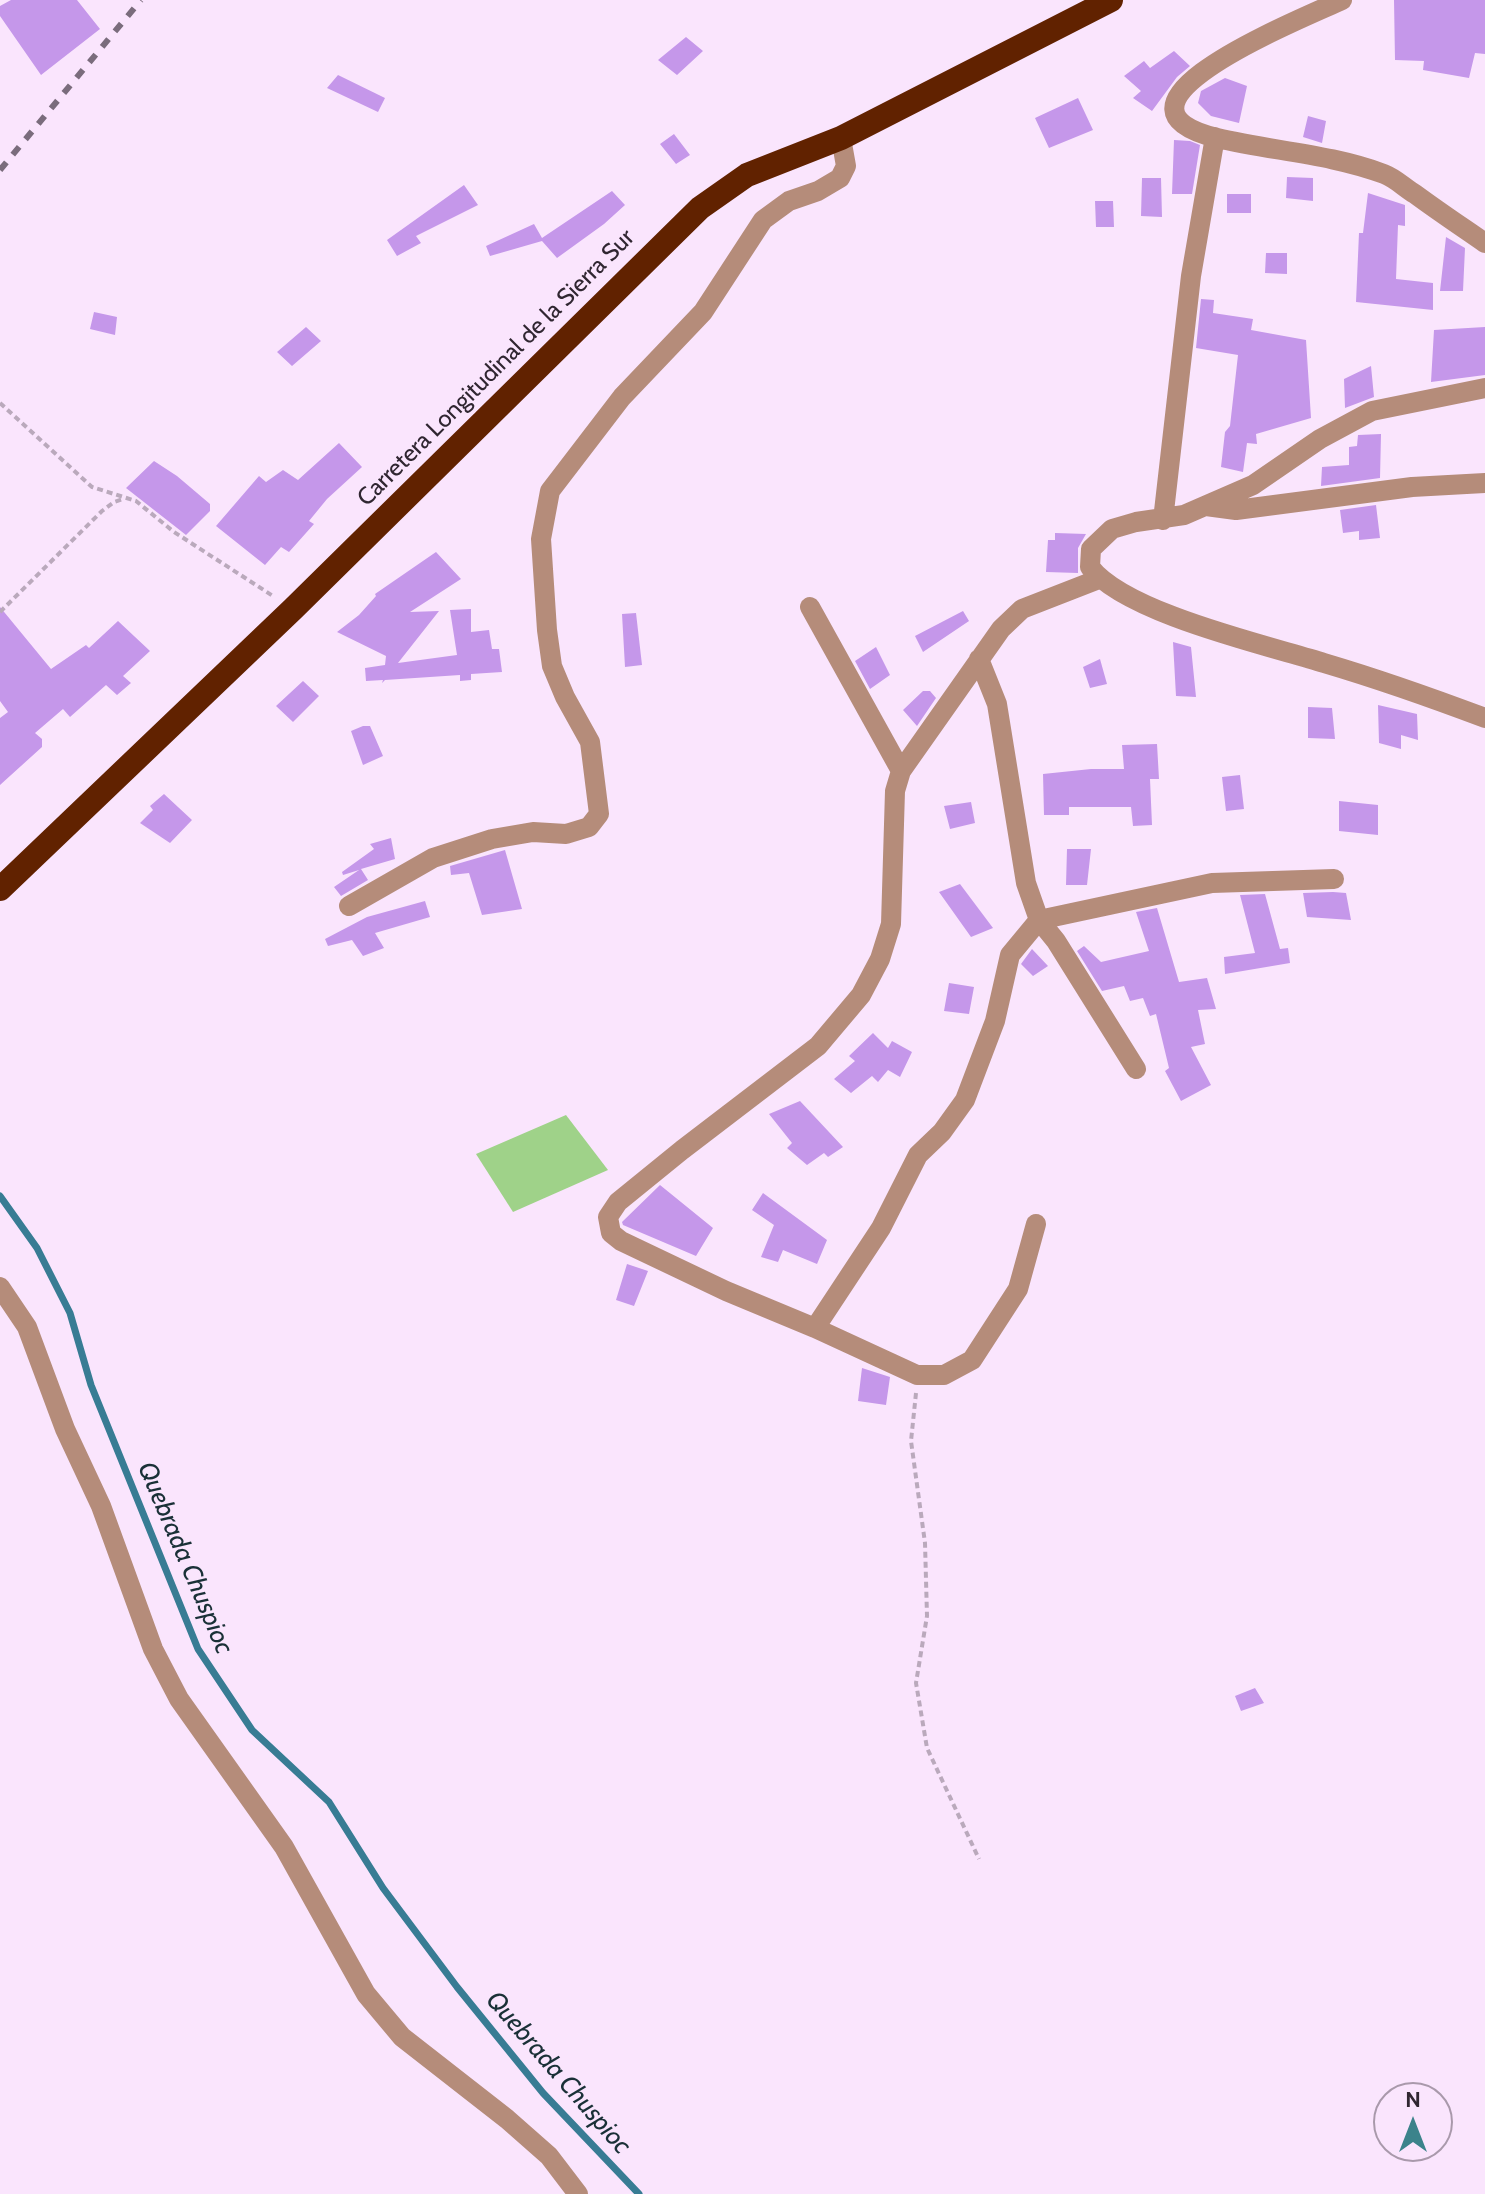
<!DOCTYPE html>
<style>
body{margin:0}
#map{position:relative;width:1485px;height:2194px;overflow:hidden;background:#fae5fd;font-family:Cabin,sans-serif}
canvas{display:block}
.north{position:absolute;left:1373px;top:2082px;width:80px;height:80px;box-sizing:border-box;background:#fae5fd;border:2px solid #a999ab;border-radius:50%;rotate:0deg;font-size:22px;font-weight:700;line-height:32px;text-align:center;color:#302631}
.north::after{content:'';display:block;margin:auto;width:28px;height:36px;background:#3c838b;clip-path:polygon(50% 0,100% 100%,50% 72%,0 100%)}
</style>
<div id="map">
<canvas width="1485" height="2194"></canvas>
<div class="north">N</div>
</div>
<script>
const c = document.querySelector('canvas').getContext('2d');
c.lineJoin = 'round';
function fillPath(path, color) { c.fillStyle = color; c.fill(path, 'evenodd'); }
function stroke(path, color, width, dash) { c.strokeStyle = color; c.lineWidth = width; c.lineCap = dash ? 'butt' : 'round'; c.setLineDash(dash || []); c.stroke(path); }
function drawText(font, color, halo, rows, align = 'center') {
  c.font = font + ' Cabin,sans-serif'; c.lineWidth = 7; c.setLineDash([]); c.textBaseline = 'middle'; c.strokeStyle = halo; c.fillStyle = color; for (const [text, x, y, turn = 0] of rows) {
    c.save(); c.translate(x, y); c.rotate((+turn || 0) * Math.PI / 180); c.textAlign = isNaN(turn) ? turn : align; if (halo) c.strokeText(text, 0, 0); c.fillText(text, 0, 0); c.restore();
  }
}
const green = new Path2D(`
 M566,1115L608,1170L513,1212L476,1154Z`);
const stream = new Path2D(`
 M0,1196L37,1248L70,1313L91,1385L198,1649L252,1730L329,1802L383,1888L457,1987L543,2093L639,2194`);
const building = new Path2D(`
 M11,0H77L100,29L41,75L0,16V6Z
 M1394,0H1485V54L1475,53L1469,78L1423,70L1424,61L1395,60Z
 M686,37L703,51L677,75L658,60Z
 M1174,51L1190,66L1177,77L1152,111L1133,98L1141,91L1124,76L1144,61L1150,68Z
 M338,75L385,98L378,112L327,88Z
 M1225,78L1247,86L1239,123L1211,116L1198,103L1201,91Z
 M1078,98L1093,130L1049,148L1035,118Z
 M1308,116L1326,121L1322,143L1303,137Z
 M674,134L690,155L676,164L660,144Z
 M1174,140L1190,141L1200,145L1192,194H1172Z
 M1287,177L1313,178V201L1286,198Z
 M1142,178H1161L1162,217L1141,216Z
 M464,185L478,205L416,236L421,243L397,256L387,240Z
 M612,191L625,205L604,224L557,258L542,241L490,256L486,246L534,224L542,238Z
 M1368,193L1405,205V226L1398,225L1396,279L1433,283V310L1356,302L1359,233H1363Z
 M1227,194H1251V213H1227Z
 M1095,201H1113L1114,227H1096Z
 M1446,237L1465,248L1463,291H1440Z
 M1266,253H1287V274L1265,273Z
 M1201,299L1214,300L1213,313L1253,319L1251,330L1306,340L1311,418L1256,434L1257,444L1247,443L1243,472L1221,467L1225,432L1230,426L1238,355L1196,348Z
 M94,312L117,317L115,335L90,329Z
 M306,327L321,341L292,366L277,352Z
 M1485,327V375L1431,382L1434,330Z
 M1371,366L1374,397L1345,408L1344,379Z
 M1381,434L1380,478L1321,486L1322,467L1349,465V447L1357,446L1358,435Z
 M339,443L362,467L327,499L309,521L314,524L289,552L281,547L265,565L216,526L259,476L266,482L283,470L298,480Z
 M154,461L177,476L210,504V511L186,535L126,488Z
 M1376,505L1380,538L1359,540V531L1343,533L1340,510Z
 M1055,533L1086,534L1078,548V573L1046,572L1048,540H1055Z
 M436,552L461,579L410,612L439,611L398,663L457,655L450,610L471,609V632L489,630L492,649H499L502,672L471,674V680L460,681V675L385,680L382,683L383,680L366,681L365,668L385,665L386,656L337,632L359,615L376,596L375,594Z
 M0,607L51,669L86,645L89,648L118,621L150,651L123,676L131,683L117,695L106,685L70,717L63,709L35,733L42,739V747L0,785V718L8,712L0,701Z
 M963,611L969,621L923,652L915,636Z
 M636,613L642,665L625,667L622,614Z
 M1173,642L1191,647L1196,697L1176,696Z
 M876,647L890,675L870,689L855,661Z
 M1100,659L1107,684L1090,688L1083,667Z
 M303,681L319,696L293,722L276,706Z
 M923,691H930L936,698L917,726L903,710Z
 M1378,705L1417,714L1418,740L1401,735V749L1379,743Z
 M1308,707L1332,708L1335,739L1308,738Z
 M363,726H370L383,756L363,765L351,731Z
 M1157,744L1159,779H1150L1152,825L1133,826L1131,807H1069V815H1044L1043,774L1091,769H1124L1122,745Z
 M1240,775L1244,809L1226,811L1222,777Z
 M164,794L192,820L170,843L140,823L153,810L150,806Z
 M1339,801L1378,805V835L1339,831Z
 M971,802L975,823L950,829L944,806Z
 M391,838L395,859L361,869L368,880L341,896L334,887L359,870L343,875L342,872L374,849L370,844Z
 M1067,849H1091L1087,885H1066Z
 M505,850L522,909L482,915L469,873L451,875L450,866Z
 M960,884L993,928L971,937L939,892Z
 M1333,892L1346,893L1351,920L1307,917L1303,893Z
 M1265,894L1280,949L1288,948L1290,963L1225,974L1224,957L1255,953L1240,895Z
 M425,901L430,917L375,933L384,948L363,956L352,940L328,946L325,939L367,917Z
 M1157,908L1179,982L1207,978L1216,1009L1198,1010L1205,1044L1191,1047L1211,1085L1181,1101L1165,1071L1169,1068L1156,1014L1150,1016L1143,998L1130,1001L1124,986L1102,991L1077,951L1084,946L1101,962L1149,951L1136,912Z
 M1032,949L1048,966L1033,976L1021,964Z
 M949,983L974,987L969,1014L944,1011Z
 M873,1033L888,1048L892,1041L912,1052L900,1077L888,1070L878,1082L872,1076L851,1093L834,1079L855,1061L849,1056Z
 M800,1101L843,1147L828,1157L824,1153L807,1165L787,1148L792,1143L769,1114Z
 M660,1185L713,1228L696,1256L623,1225L622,1222Z
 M763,1193L827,1240L817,1264L783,1250L778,1262L761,1257L774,1225L752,1210Z
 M627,1264L648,1271L634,1306L616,1300Z
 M862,1368L890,1377L886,1405L858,1401Z
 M1255,1688L1264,1703L1241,1711L1235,1696Z`);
const path = new Path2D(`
 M0,403L92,487L136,501L174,532L273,596
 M0,612L102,511L114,502L123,499
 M916,1393L911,1441L925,1543L927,1616L916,1683L927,1748L979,1859`);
const minor = new Path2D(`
 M1342,0C1307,17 1082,105 1217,138C1272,151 1331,154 1384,174C1395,178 1405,188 1415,194C1438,211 1462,227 1485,243
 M1485,388L1372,411L1320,439L1253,485L1184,515L1136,522L1112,529L1091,549L1090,567C1125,613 1266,645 1324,663C1378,679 1432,698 1485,718
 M1206,506L1236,510L1412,487L1485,483
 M1163,520L1191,276L1215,137
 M810,607L901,771
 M979,659L997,704L1026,883L1039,920L1056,941L1136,1069
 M349,906L433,858L492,839L533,832L566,834L589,827L599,814L590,742L565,697L552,666L547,630L541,539L550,491L622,397L703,312L763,220L789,201L818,191L840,178L846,166L841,138
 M1036,1224L1018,1289L972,1360L944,1375H917L815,1328L881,1228L918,1155L942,1132L965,1100L995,1021L1010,955L1039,920L1212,883L1334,879
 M0,1287L27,1327L65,1429L101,1506L153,1649L179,1699L284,1847L366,1994L402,2037L507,2119L549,2156L578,2194
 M815,1328L726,1291L621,1241L611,1233L608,1217L618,1202L682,1150L818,1046L861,995L880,959L891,924L895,791L901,771L1001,629L1022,609L1099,579`);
const highway = new Path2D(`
 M0,889L293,609L700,208L747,175L841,138L1111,0`);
const rail = new Path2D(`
 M0,170L141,0`);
const streetNames = [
 ["Carretera Longitudinal de la Sierra Sur",496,368,-45]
];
const waterNames = [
 ["Quebrada Chuspioc",185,1558,67],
 ["Quebrada Chuspioc",558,2073,49]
];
fillPath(green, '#9fd289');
stroke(stream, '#387c94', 7);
fillPath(building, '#c597ea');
stroke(path, '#baa9bc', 4, [6, 4]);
stroke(minor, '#b58c7a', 20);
stroke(highway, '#612200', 24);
stroke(rail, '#7a6c7c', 6, [10, 10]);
drawText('24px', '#302631', '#fae5fd', streetNames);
drawText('italic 26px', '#1a3037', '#fae5fd', waterNames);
</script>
